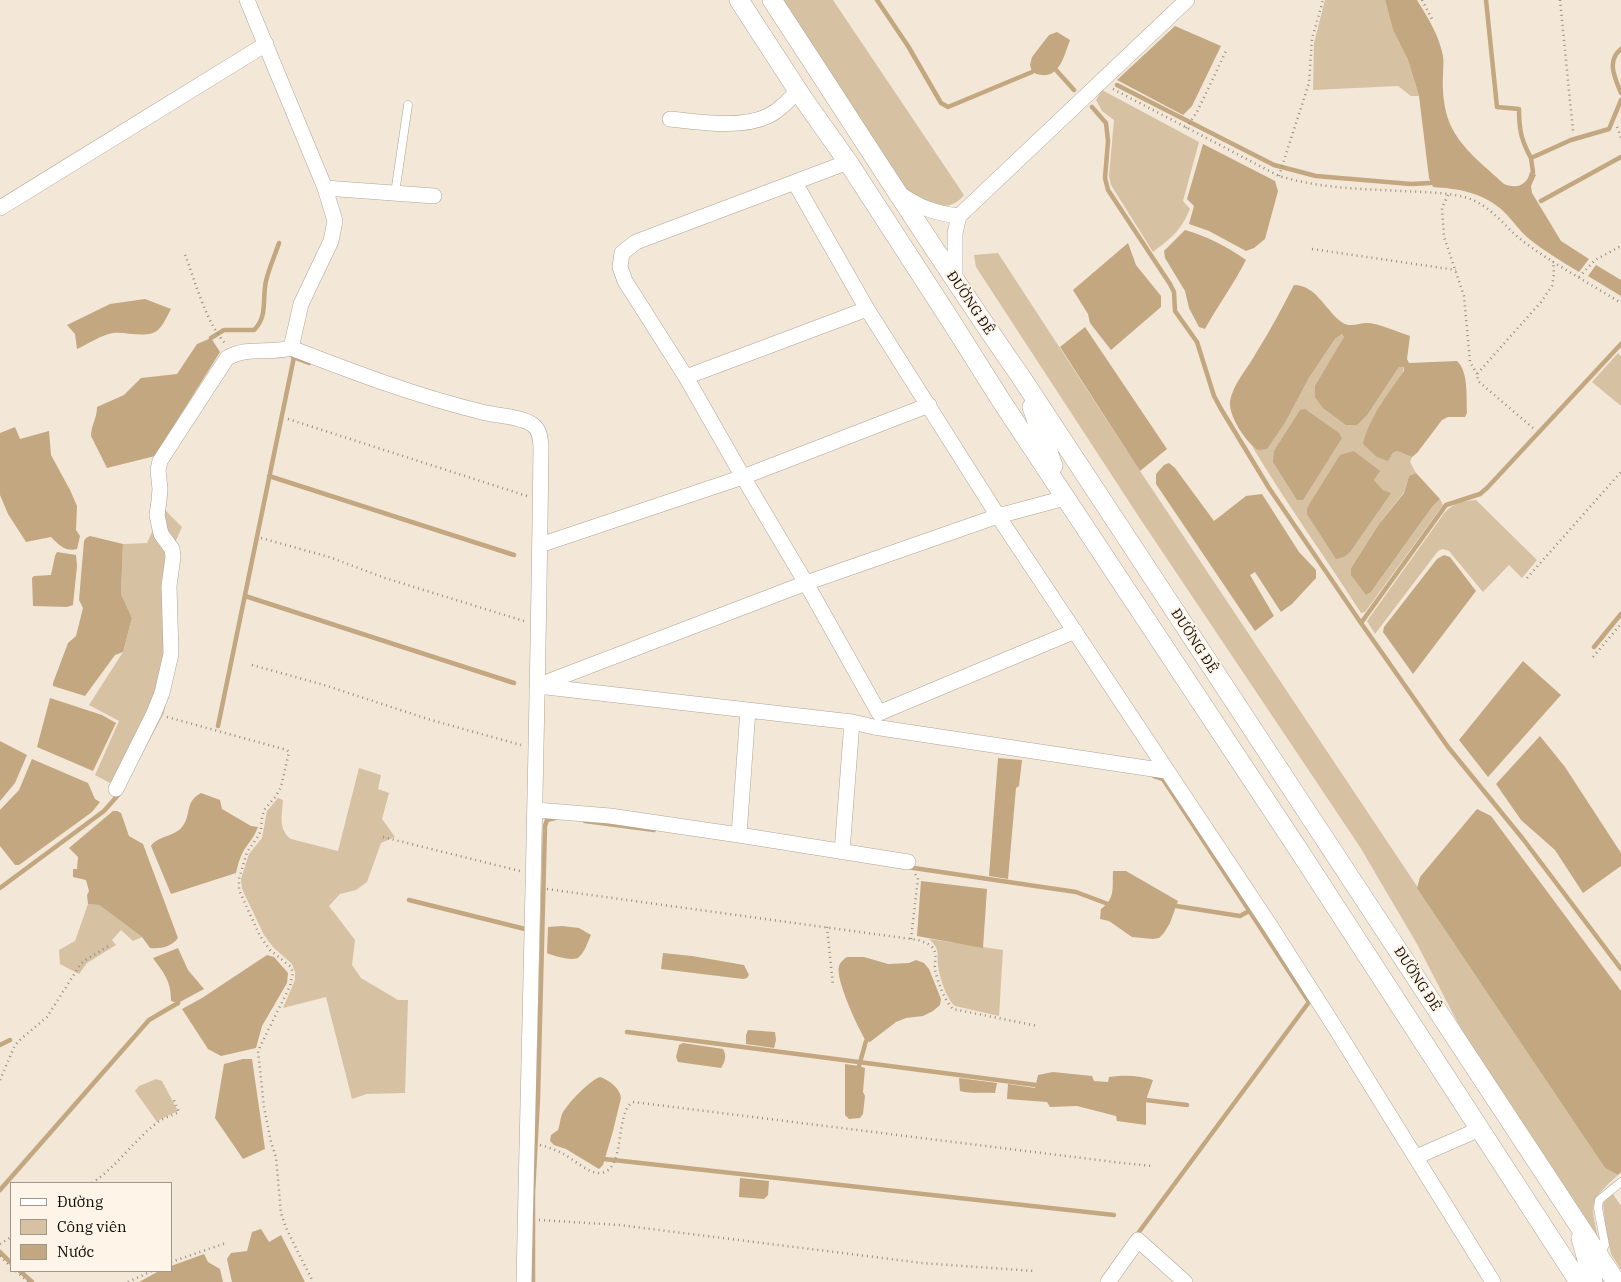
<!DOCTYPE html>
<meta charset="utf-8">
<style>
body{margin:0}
#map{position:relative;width:1621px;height:1282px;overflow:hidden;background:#f3e7d7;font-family:"IBM Plex Serif",serif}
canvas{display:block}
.legend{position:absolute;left:10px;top:1182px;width:162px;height:90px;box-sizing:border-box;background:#fef5e8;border:1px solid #9e978e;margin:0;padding:6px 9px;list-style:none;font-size:15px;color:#0e0b06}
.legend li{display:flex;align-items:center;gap:10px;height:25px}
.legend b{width:25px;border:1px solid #9e978e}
</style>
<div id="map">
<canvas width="1621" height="1282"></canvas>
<ul class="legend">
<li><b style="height:6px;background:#fff"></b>Đường</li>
<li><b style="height:14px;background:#d6c1a3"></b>Công viên</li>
<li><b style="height:14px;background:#c2a780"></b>Nước</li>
</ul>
</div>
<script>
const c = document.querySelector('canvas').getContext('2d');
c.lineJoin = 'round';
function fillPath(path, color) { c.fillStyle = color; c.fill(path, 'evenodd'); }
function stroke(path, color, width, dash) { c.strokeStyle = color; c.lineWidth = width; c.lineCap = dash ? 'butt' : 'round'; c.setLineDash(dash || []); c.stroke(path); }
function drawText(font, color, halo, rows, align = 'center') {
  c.font = font + ' "IBM Plex Serif",serif'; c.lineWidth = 4; c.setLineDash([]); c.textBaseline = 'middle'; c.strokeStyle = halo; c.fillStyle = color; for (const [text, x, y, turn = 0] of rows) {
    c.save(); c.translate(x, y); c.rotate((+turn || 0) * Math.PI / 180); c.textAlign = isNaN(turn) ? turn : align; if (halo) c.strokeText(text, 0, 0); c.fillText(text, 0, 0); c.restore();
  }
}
const green = new Path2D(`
 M779,0H833L964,195C951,212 929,207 914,196C908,191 902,184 897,179Z
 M1325,0H1385L1393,30L1408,60L1419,96H1411L1398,86L1313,90L1314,43Z
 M1102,90L1199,142L1183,201L1190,209C1180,232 1172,237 1153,252L1111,185L1109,176L1114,120L1102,111L1096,100Z
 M998,253L1140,471L1605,1168L1618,1175C1587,1203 1591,1203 1599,1242L1462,1031L1417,944L1360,847L1139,517L976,267L974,255Z
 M1342,334L1344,337L1339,346L1367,414L1399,367L1404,366L1388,461L1393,453L1397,451L1412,457L1410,462L1416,473L1409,476L1404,492L1379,524L1351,568L1366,595L1371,592L1432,507L1440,499L1443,505L1365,612L1361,613C1325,557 1286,503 1252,446L1258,450L1286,421L1309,378L1335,339ZM1354,451L1379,471L1374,480L1383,490L1390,494L1307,508Z
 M1618,353L1621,356V406L1592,382Z
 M1476,500L1537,560L1522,578L1509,565L1483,592L1449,551L1443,549L1438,551L1375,634L1367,621L1445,512C1454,503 1464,501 1476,500Z
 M163,508L182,527L174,545L170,684L164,713L123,790L95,775L119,721L89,705L123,652L132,618L121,594L123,544L147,543Z
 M359,768L381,775L378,789L389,793L382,819L395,837L381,843L367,882L356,890L340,894L329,906L355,940L352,965L361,978L398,1000H408L405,1093L367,1094L352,1099L326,997L283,1008L295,980V972L292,964L273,947L264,935L242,889L241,879L249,854L262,838L267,811L278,798L283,800C282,814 278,830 291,839L338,851Z
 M88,904L99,905L142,937L133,941L121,930L112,940L116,945L87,963L79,974L60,964L59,950L75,941Z
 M929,939L1003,950L999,1016L955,1006C947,1000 939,976 938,965C937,952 940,949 929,939Z
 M156,1079L162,1081L178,1111L161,1119L157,1122L135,1091L139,1086Z
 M1613,1194L1621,1206V1270L1611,1254L1605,1224L1603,1203Z`);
const water = new Path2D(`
 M1385,0H1417C1428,18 1439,35 1443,56C1444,62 1443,69 1443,75C1442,91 1444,110 1450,124C1461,149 1485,166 1504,184C1516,189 1527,186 1530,172H1533L1536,175L1531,186L1532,193L1561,241L1589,259L1579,272C1561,261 1544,251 1528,238C1518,229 1511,218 1501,209C1480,192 1460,189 1433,187L1429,178L1419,96L1408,60L1393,30Z
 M1175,26L1221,46L1192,106L1183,115L1117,80Z
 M1057,32L1070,40C1063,59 1058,84 1032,72L1030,65L1032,57L1049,35Z
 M1203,144L1275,181L1278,191L1265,239L1254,248L1246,251L1209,231L1189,224L1194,206L1187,199Z
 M1185,230C1207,236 1228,247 1246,260C1234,284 1218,305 1205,329L1199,327L1189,308L1185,291L1165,258L1164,251Z
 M1128,243L1136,265L1161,296V307L1111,350L1090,323L1088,314L1073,290Z
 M1596,265L1621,280V296L1588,276Z
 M1294,285C1317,285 1326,312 1343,323C1351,328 1361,322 1369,323C1380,324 1400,333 1410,336L1407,359L1409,363L1457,361C1469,372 1466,398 1467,413L1465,417H1448L1442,420L1417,453L1412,457L1397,451L1393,453L1388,461L1377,457L1363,444C1370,416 1388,394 1404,371V367H1399L1367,415L1357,425H1346L1323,408L1315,397V386L1344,337L1342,334L1335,339L1309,378L1286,421L1267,449L1258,450C1246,443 1228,415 1230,401C1233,384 1248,368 1256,353C1270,331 1282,308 1294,285Z
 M145,299L171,309C167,316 164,324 159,329C148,340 126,331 113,333C101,335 88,344 77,349L75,334L67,325L110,304Z
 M1085,327L1167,449L1140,471L1060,347Z
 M211,338L220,352L155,456L107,468L91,436C91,426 97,418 97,407L124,395L141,378L177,374L197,344Z
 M1305,409L1339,433L1342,438L1303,500H1297L1273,462L1274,451L1300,410Z
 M15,427L20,439L49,431L51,455L70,490L77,506L76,530L80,536L77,549C65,552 59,545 51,537L26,542L8,514L0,495V433Z
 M1354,451L1380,471L1374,480L1383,490L1391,493L1350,552L1344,557L1336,559L1307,514V508L1340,455Z
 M1169,463L1175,468L1214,521L1246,496L1262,494L1299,552L1316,570V578L1292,604L1281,612L1255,572L1250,575L1274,616L1255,631L1156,484V474L1164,465Z
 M1416,473L1440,499L1432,507L1371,592L1366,595L1351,575V568L1379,524L1404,493L1409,476Z
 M90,536L123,544L121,594L132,618L123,652L115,655L85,696L53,686V683L68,643L76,636L83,608L79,600L84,541L86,538Z
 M57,552L76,555L77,566L73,605L67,607L33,606L32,578L34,576L51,575L55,556Z
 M1444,555L1450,557L1476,591L1413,674L1383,632L1384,627L1437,559Z
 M1523,661L1561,695L1488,777L1459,740Z
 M50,698L102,715L116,723L93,771L37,747Z
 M1540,736L1565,767L1621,853V866L1583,893L1555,850L1521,820L1496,784Z
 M0,741L27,755L15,783L0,801Z
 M998,758L1022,760L1019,786L1016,788L1008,879L989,876Z
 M32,759L88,783L95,799L100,802L92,812L19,865H15L0,846V810L19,790Z
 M201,793L220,800L222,809L251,826L258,827C255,835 251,840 246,847C240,856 238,864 236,873L171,894L151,846C157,836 174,837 182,827C192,815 184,802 201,793Z
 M1477,809L1491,816L1621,991V1172L1618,1175L1605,1168L1417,888L1420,877Z
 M113,811H117L121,813L129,836L143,844L178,938C171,947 161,949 150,948L142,937L99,905L88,904L87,895L89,891L86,880L73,877V869H77L78,857L69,848Z
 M1113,871H1126L1178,901L1170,923L1164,933L1159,938L1153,939L1132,937L1109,921L1100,919L1101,909C1116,898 1112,887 1113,871Z
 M921,881L987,889L983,948L917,936Z
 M562,926L579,928L591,935C588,941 585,952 579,957C574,962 553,956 547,953L548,927Z
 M178,948L188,970L204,989L178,1003L171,1001C171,980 164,974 153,958Z
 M663,953L692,956L744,965L749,975L747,978L743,979L661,969Z
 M267,955L274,957L288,973L287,983L262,1026L256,1048L221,1056L208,1049L182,1009L202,998Z
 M847,957H864L888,964L909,963L916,960L924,963L929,969L941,999L940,1005L933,1011L923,1016L906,1018L896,1022L870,1042L866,1041C858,1028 835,979 839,966C841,961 844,959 847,957Z
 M748,1030L775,1032L776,1040L774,1048L746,1044V1035Z
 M683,1043L723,1049C727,1056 725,1062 721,1068L678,1062L676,1057L679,1045Z
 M243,1059H252L265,1149L243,1159L215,1118L224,1064Z
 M845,1064L859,1066L865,1068L863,1092L865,1096L863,1114L860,1118L849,1119L845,1115Z
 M1053,1072L1092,1076L1094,1081L1108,1082L1109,1077C1125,1075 1137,1075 1153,1080L1146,1100V1125L1117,1121L1116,1116L1077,1106L1050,1107L1047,1102L1007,1099L1008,1084L1035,1088L1038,1075Z
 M600,1077C609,1080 620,1088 621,1098L613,1131L603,1165L599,1169L566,1149L554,1145L550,1141L551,1135L558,1130C560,1125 560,1119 562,1114C567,1104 590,1080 600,1077Z
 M959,1078L997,1083L995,1093C982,1092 972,1094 960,1091Z
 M740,1178L769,1181L768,1195L764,1199L739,1197Z
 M261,1229L269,1242L281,1235L305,1282H232L227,1259L231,1253L247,1251L252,1232Z
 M204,1254L208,1262L220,1269L223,1282H139L159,1271H171V1266Z`);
const stream = new Path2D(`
 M877,0L908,46L941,103L948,107L1032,72
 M1486,0L1497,107L1519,109C1519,129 1521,140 1531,158L1571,140L1609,129L1621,100
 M1621,49C1606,61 1615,78 1621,93
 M1056,70L1074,90
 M1117,85L1274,165L1316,176L1411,184L1431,183
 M1092,107L1106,123L1108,141L1105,178L1108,190L1170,284L1174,292L1175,311L1197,342L1214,396L1221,409L1269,488L1361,623L1448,747L1523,839L1621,969
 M1531,158L1533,172
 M1541,201L1621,157
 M211,338L224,330H254C268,317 262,298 266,281C269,268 275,255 279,243
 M293,357L309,363
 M269,476L514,555
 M245,596L514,683
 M1361,623L1446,505L1480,494L1487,488L1621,344
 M1594,647L1621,614
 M218,726L294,357
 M585,821L654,830
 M907,867L1076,892L1108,904
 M0,888L104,811L119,794
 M409,900L529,930
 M1176,906L1240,916L1249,911
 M627,1032L1036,1085
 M0,1045L10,1040
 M859,1066L866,1041
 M1146,1100L1187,1105
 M604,1159L1114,1215
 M0,1190L149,1020L178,1003
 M1136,1236L1309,1002L1163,779L1154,776
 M0,1252L11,1263
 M20,1271L32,1282
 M533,1282V1193L538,1098L545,826L547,820L555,818`);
const path = new Path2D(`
 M1422,0L1432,19
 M1560,0L1573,131
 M1113,89L1279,176C1319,188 1359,189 1400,191C1421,192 1444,192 1464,197C1491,204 1504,227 1524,242C1555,265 1589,283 1621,303
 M1617,127L1621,138
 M1186,128L1197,112L1227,49
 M1279,176L1309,83L1312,39L1323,0
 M1448,195L1442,208L1444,237L1464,296L1470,362L1477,374
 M1312,249L1456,270
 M185,255C195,280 207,326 226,344
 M1579,277L1595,260L1621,246
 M288,419L527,496
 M1533,428L1478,381L1477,374L1541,302L1552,286L1554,274L1553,261
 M261,538L329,557L385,578L524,621
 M1527,578L1621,472
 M1593,657L1621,624
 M252,665L321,684L431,720L521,745
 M167,717L287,750L289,752L281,787L276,796L264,810L262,818L261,829L259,835L247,852L239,879V890L260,936L270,950L291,967L293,973L290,986L258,1051L264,1107L271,1142L276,1157L281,1213L286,1228L313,1282
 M383,837L520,871
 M547,889L918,940C923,942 928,943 932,947C938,953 934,962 935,970C938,982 944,1000 953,1009L1038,1026
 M827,927L833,986
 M911,939L918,878L915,874
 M0,1080L15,1045L22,1038L47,1017L80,965L84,961L110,945
 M540,1145C548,1147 555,1150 562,1153C573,1159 588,1173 599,1173C627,1173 614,1112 633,1102L1122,1163L1152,1166
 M92,1183C118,1166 135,1138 161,1120C167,1117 173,1115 179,1112L173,1098
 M539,1220L619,1225L922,1263L1034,1271
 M0,1244L11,1237
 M0,1256L11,1267
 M171,1262L226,1243
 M16,1271L28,1282
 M128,1282L152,1271`);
const service = new Path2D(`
 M395,193L408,105
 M1600,1254L1605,1245L1598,1208L1599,1200L1621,1182`);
const minor = new Path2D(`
 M247,0L325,188L335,221L331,241L301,304L291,348
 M670,119C699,122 741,129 768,116C780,110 789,100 798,90
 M848,162L636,242L622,253L620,267L625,281L686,377L743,477L929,405
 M795,183L867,309L998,516L1271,927L1336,1029L1493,1282
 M325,188L434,196
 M900,194C921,208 934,213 959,216
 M0,208L266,44
 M955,282V233L959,216L1187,0
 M686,377L867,309
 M540,545L743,477L806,583L879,713L1075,631
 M542,684L806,583L998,516L1065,498
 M538,686L852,722L874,727L1166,771
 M116,789L154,713L162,693L171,654L169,586L173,557L172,549L161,534L157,515L159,501L160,489L158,470L160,461L227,358C247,346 270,354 291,348C353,372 416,396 482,412C496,416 521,416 533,425C540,430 540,438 541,446C538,724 530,1003 524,1282
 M536,810L610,816L739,835L908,862
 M739,835L748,710
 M842,852L852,722
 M1416,1157L1480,1129
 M1108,1282L1138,1240L1185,1282`);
const tertiary = new Path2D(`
 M739,0L802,97L848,162L949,318L1002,402L1298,849L1579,1282
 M772,0C855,126 935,254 1021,377L1616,1282
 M1032,407L1053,466
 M1581,1238L1593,1282`);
const streetNames = [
 ["ĐƯỜNG ĐÊ",970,303,56],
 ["ĐƯỜNG ĐÊ",1194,641,57],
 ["ĐƯỜNG ĐÊ",1417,979,57]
];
fillPath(green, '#d6c1a3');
fillPath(water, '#c2a780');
stroke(stream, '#c2a780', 4.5);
stroke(service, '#afa596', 9);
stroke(minor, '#afa596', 16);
stroke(tertiary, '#afa596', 20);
stroke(path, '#958d81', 2.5, [1, 4]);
stroke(service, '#fff', 8);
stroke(minor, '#fff', 15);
stroke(tertiary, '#fff', 19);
drawText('14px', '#0e0b06', '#fef5e8', streetNames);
</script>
